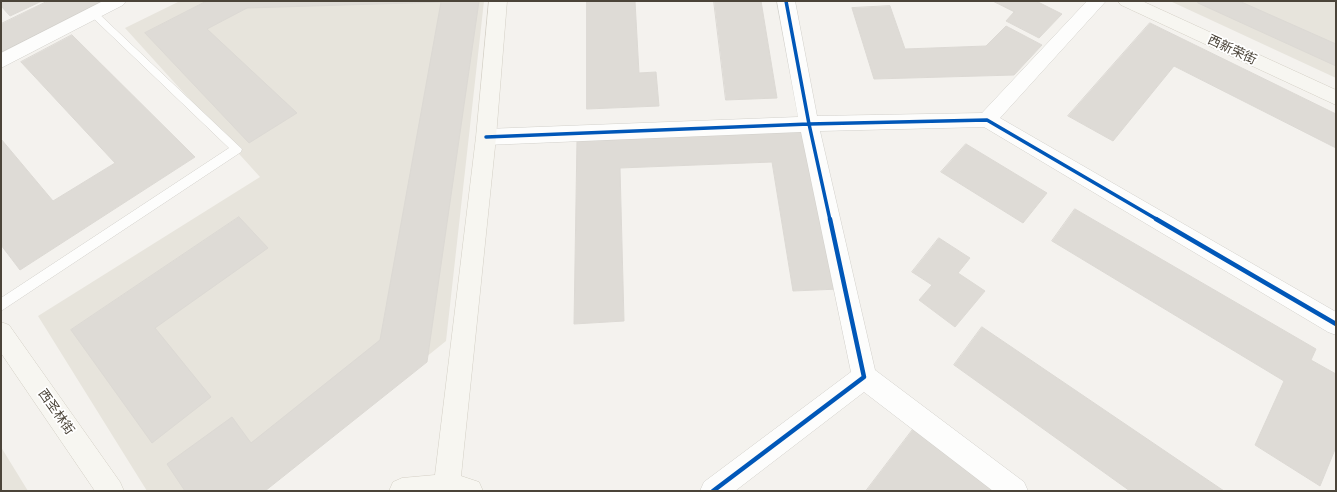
<!DOCTYPE html>
<meta charset="utf-8">
<style>
body{margin:0}
#map{position:relative;width:1337px;height:492px;overflow:hidden;background:#f4f2ee;font-family:"Work Sans",sans-serif}
canvas{display:block}
.frame{position:absolute;inset:0;border:2px solid #4b4439;pointer-events:none}
</style>
<div id="map">
<canvas width="1337" height="492"></canvas>
<div class="frame"></div>
</div>
<script>
const c = document.querySelector('canvas').getContext('2d');
c.lineJoin = 'round';
function fillPath(path, color) { c.fillStyle = color; c.fill(path, 'evenodd'); }
function stroke(path, color, width, dash) { c.strokeStyle = color; c.lineWidth = width; c.lineCap = dash ? 'butt' : 'round'; c.setLineDash(dash || []); c.stroke(path); }
function drawText(font, color, halo, rows, align = 'center') {
  c.font = font + ' "Work Sans","Noto Sans SC",sans-serif'; c.lineWidth = 3.5; c.setLineDash([]); c.textBaseline = 'middle'; c.strokeStyle = halo; c.fillStyle = color; for (const [text, x, y, turn = 0] of rows) {
    c.save(); c.translate(x, y); c.rotate((+turn || 0) * Math.PI / 180); c.textAlign = isNaN(turn) ? turn : align; if (halo) c.strokeText(text, 0, 0); c.fillText(text, 0, 0); c.restore();
  }
}
const residential = new Path2D(`
 M180,1H484L446,341L260,491H147L38,316L260,177L125,28Z
 M1170,1H1336V78Z
 M1,447L28,491H1Z`);
const building = new Path2D(`
 M1,1H42L10,16L1,6Z
 M48,1H108L1,54V24Z
 M207,1H479L427,362L265,491H185L167,464L232,417L251,443L380,340L441,2L247,8L207,29L297,113L249,143L145,33Z
 M587,1H635L639,73L656,72L659,106L587,109Z
 M714,1H761L777,98L726,100Z
 M993,1H1036L1062,14L1039,38L1006,21L1014,12Z
 M1199,1H1239L1336,44V66L1198,3Z
 M890,6L905,49L986,46L1006,26L1042,45L1014,75L874,79L852,8Z
 M1150,23L1336,114V148L1174,66L1113,141L1068,116Z
 M72,35L195,157L20,270L1,245V139L53,201L115,163L21,62Z
 M807,130L839,289L793,291L772,162L620,168L624,321L574,324L577,139Z
 M966,144L1047,193L1023,223L941,172Z
 M1075,209L1316,349L1311,360L1336,374V447L1320,486L1255,445L1284,381L1052,241Z
 M239,217L268,248L155,328L211,397L152,443L71,330Z
 M939,238L970,258L958,273L985,291L955,327L919,300L932,285L912,272Z
 M982,327L1224,491H1130L954,365Z
 M914,428L995,491H866Z`);
const lane = new Path2D(`
 M93,10L96,11L242,149L241,152L1,311V298L229,148L90,15L88,13L90,11Z`);
const street = new Path2D(`
 M103,1H126L123,5L1,68V53Z
 M777,1H795L817,116L982,113L1087,1H1106L1000,118L1336,312V335L1328,332L984,127L820,131L875,370L1024,482L1028,491H993L864,392L735,491H700L704,482L851,372L801,132L486,145L479,142L476,137L479,132L486,129L798,117Z`);
const secondary = new Path2D(`
 M489,1H507L496,137L461,476L479,482L483,491H389L393,482L402,478L435,475L476,137Z
 M1118,1H1142L1336,90V105L1121,5Z
 M1,322L9,325L120,482L124,491H95L1,353Z`);
const cyclewayFar1 = new Path2D(`
 M786,1L809,124L830,220
 M486,137L809,124L987,120L1158,220`);
const cycleway = new Path2D(`
 M1156,219L1336,324
 M713,491L864,377L830,219`);
const streetNames = [
 ["西新荣街",1232,50,25],
 ["西圣林街",56,412,55]
];
fillPath(residential, '#e7e4dc');
fillPath(building, '#dedbd6');
stroke(building, '#dcd9d4', 1);
stroke(lane, '#d2d0cb', 1);
stroke(street, '#d2d0cb', 1);
stroke(secondary, '#d3cfc5', 1);
fillPath(lane, '#fdfdfc');
fillPath(street, '#fdfdfc');
fillPath(secondary, '#f7f6f1');
stroke(cyclewayFar1, '#0057b8', 3.5);
stroke(cycleway, '#0057b8', 4.5);
drawText('13px', '#4b4439', '#fff', streetNames);
</script>
